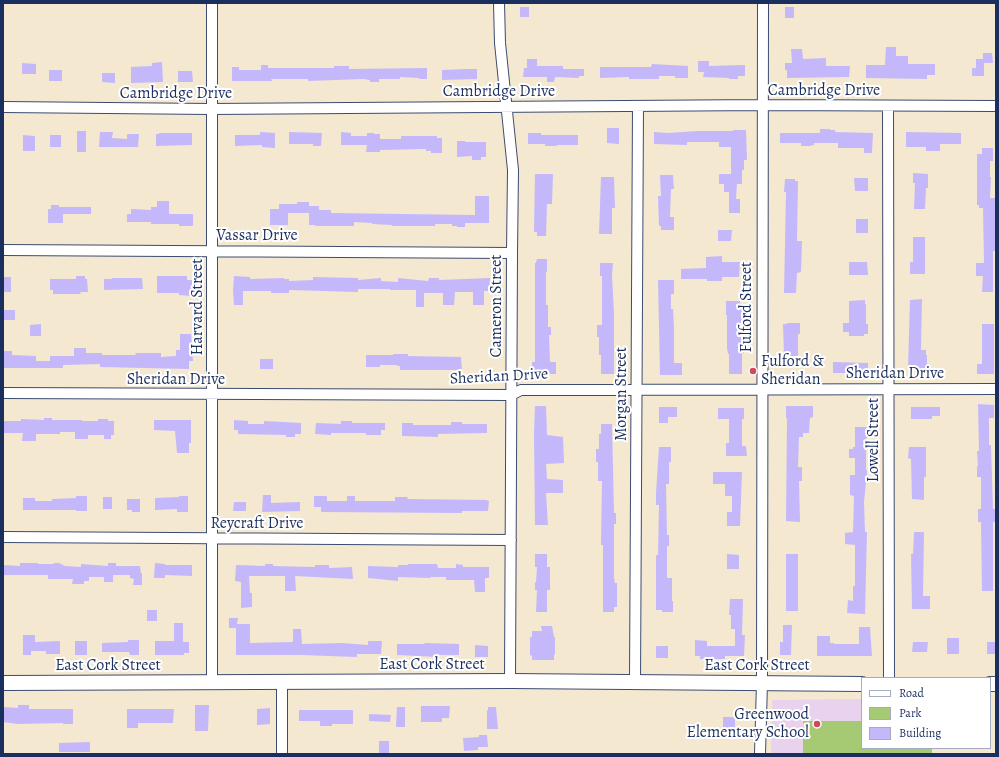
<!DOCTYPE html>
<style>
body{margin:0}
#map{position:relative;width:999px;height:757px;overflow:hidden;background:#f4e8d1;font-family:Alegreya,serif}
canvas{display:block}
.frame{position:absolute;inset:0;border:4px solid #1b2f5e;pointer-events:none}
.legend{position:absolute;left:861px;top:677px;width:130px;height:72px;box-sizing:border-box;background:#fff;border:1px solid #a4acbf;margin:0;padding:5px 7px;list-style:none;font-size:12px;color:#1b2f5e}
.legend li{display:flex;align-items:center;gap:8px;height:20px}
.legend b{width:20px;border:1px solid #a4acbf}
</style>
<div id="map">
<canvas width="999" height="757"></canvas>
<div class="frame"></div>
<ul class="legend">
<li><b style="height:5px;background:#fff"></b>Road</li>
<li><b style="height:11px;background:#a6ca74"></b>Park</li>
<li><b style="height:11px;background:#c4b8fb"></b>Building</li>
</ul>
</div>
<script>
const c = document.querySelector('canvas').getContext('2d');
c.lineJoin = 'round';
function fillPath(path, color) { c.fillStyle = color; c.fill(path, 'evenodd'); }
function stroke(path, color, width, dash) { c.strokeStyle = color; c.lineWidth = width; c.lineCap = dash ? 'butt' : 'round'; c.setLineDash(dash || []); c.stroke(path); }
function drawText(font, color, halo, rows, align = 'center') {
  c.font = font + ' Alegreya,serif'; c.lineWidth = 4; c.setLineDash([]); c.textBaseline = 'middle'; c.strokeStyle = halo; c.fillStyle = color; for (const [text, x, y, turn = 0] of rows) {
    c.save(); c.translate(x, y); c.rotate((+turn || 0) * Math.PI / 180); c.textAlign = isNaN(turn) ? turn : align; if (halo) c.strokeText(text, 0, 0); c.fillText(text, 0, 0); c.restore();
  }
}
const built = new Path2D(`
 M862,699V748H932V754H771L772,700Z`);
const green = new Path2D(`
 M803,721H862V748H932V754H803Z`);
const building = new Path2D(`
 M520,7H529V17H520Z
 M785,7H794V18H785Z
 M886,47H896V56H908V64H935V75H927V79L866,78V65H885Z
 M791,49H802L803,59L826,58V66H850L849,77L787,78V70H785V63H792Z
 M983,53H992L993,63H984V76H972V68H976V59H983Z
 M527,59H537V66H563V69H584V76H579V78L555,77L554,82H547V77H523L524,68H527Z
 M698,61H709V66L745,65V76H738V79H729V78L703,77L704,72H698Z
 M162,62L163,82L131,83V67L152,66V63Z
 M22,63L36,64V74H22Z
 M652,64L688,66V78H675V76H659V79H629V77L600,78V67H651Z
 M261,65H268V68H334V66H349V69L427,68V79H419V78L400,77V79H379V82H370V80L363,79L308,81V79H271L272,81H232V67H239V70H261Z
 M466,69H477V79L442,80V70Z
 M49,70H62V81H49Z
 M178,71H192L193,82H178Z
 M102,73H115V83L102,82Z
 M607,128H619V144L607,143Z
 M820,129H830V130H835V132L873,133L872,153H864V148H838V143H814V145L809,146H801V143H780V133H820Z
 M733,130H746L747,160H744V170H742V184H737L736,199H740V213H729V192H724V184H719V174H731V147H719V142H687V145L654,144V132L667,133L698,131H733Z
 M77,131H86V152H77Z
 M100,132H113L112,138L127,139V134H139L138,147H99Z
 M260,132L275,133V148L262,147V145L235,146V135H260Z
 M289,132L322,133L321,146H313V144H289Z
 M341,132L351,133V136H367V133H374V134H380V139H401V136H437V138H442V153H431V151H426V149L380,150V152H366L367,145H341Z
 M906,132L961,133V144H940V151H926V147H906Z
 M159,133H192V145L156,146V134H159Z
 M528,133H541V135H578V145H557V146H545V144H528Z
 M23,135L35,136V151H23Z
 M50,135H61V147H50Z
 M457,141H465V142H486V157H481V160H472V156L457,157Z
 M982,148H993V161H990V177H991L990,198H996V251H993V292H982L983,276H976V263H984L983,208H979V205H977V154H982Z
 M913,173L928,174V188H926L925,209H914L915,183H913Z
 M535,174H553L552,204H547L546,236H537V232H534Z
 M660,175H673L674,189H671L670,217H674V230H661V226H659L658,196H661Z
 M601,177H614L615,208H612V234H599Z
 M854,178H868V191H855Z
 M785,179H795V181H798L797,241H802L801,272L797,273L796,293H784L786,192H784Z
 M475,196H489V223H465V227H457V226H452V224H435V226H392V225L372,224V223L354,222V226H315V225H309V213H288V225H270V209H279V204H297V202H309V206H319V210H331V213L475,215Z
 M157,201H169V214H193V226H179V224H151V222H127V214H131V209L151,210V207H157Z
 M51,205H59V207H91V214H63V223H48V209H51Z
 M856,219H868V233H856Z
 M718,230H732L731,241H718Z
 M913,237H925V274H910V262H913Z
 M722,256V262H740L739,277H722V281H707V279H681V269L706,268V257Z
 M537,259H547V272H546V305H548V327H551V335H549L550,362H556V374H532V362H535V263H536Z
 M849,262H867L868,275H849Z
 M600,263H613L612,275L614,314V374H601V355H599V337H597V325H602V276H600Z
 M76,276H85V279H87L88,292H80L81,294H53V290H50V279H76Z
 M157,276H187V280H192V296L179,295V293H157Z
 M234,276L250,277V279L284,278V279H289V281L313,280V277L358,278V280L381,278V281L398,282V278L428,281L429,278H439V280L490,278V291H484V305H473V292H455L454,305H443V293H424V307H416V290H390V289H358V292L289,290V293H271V291H243V305H234L233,291Z
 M3,277H11V292H3Z
 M112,278H142L143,289L104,290V279H112Z
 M658,280H674V294H671V309H673L674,328V363H682V375H660Z
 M922,299L921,350H926V355H927V370L908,369L910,300Z
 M865,300V304H866V324H868V334H864V336H849V332H843V323H849V301Z
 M726,301H740V309H742L741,330H744L745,342L744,353H742V374H729V354H728L727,348V315H726Z
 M3,310H15V320H3Z
 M787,323H800V334H798V356H784L783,324H787Z
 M41,324V336H30V325Z
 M982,324H994V374H977V364H982Z
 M180,334H191L193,361H189V369L100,367V364L63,365V368H3V351H12V355L36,356V361H50V356H74V348H86V353H102V355H136L135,353H161V357L176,356V350H180Z
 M393,354H408V356L461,357L462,370H400V366H397V365H380V367H366V355H393Z
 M260,359H273V369H260Z
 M833,362L868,363V373H833Z
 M978,404L994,405V418H989V445H991L993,509H996V522H993V591H982L981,522H978V509H981V477H977V466H978L977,451H979Z
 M535,406H546L547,435L563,437L564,463L546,464L547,479L563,480V493H546L548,525H535L534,434Z
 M786,406H813V417L810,418L809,433H803V437H799L798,467H802V481H799L800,522L786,521L787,418H786Z
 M659,407H677V417H668V423H659Z
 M911,407H940V416H932V419H911Z
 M718,408H744V419H742V446H746L747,456H726V443H729V419H718Z
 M44,418H52V420H82V421H98V419H108V421H114V435H111V439H104V435H88V439H75V432H60V434H36V441H22L23,433H3V421H21V419L44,420Z
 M154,420H191V443H189V453H177L175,431L154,430Z
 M234,420L248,421V424H264V421L301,423V434H295V437H286V435L238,434V430H234Z
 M341,421H352V423H385V430H381V435H366V433H331V435L315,434L316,423L341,424Z
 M451,422H462V424H487V433L438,434V437L402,436V423H413V425H451Z
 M601,424H612L614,513H616V524H614V578L615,583H617V607H614V612H603V545H601L602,481H598V462H596V449H599V434H601Z
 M855,427H868V438H866V470H867V482H866L864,502L865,532H867L865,614L847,613L848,600L853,601V586H855V545L845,544V533L853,532L854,496L850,495V475H855V458H849V449H853V447H855Z
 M659,447H671V462H669V484H666L667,535H669V546H667V578H672V601H673V612H662V610H656V555H658L659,505H656V493Z
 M909,447H926V477H924V500L912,499L911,459L908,458Z
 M713,472H742L740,526H727V512H732V496H725V484H713Z
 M263,495H271V503L300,502V511L262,512Z
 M76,496H87V511H76V510H23V498H35V501H52V499L76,498Z
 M179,496H188V512H177V509L155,510V498L179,497Z
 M314,496H327V501H347V496H355V501H395V497H408L407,499L486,500L489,501L488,511H462V513L321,512V507H314Z
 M103,497H112V509H103Z
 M127,499H140V512H132V510H127Z
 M234,502H246V511H233Z
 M914,532H924L923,596H930V609H912L911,554H913Z
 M535,554H547V567H550V590H547V612H536L537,590H535V582H536L537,567H535Z
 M727,554L739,555V569H727Z
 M786,554H798V611H786Z
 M20,563H38V564H53L54,563H59L65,566L81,567V564L108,566V563H116V566H140L141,573H142V585H133L134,579L130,578V575H113V582H104V577H89V581H84V584H72L73,579H48V575H3V565L20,566Z
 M155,563L165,564V565H192V576L165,575V578H154Z
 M265,564H273V566L315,567V565H329V568L352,567L353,579L295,576L296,591H285V576H249L250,593H252V607L241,608V582L235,581L236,565L265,566Z
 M408,564H437L438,568H456V564L463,565V567H489V578H485V592H475L474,580H446V577H431L430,578L398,577V581L368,578V566L398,567V565H408Z
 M730,599H743L742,635H745L744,656H725V659H700V656H695V640L707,641V646H735V629H731V615H729Z
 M147,610H157V621H147Z
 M229,618H238L237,624H250V643L293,642V629H301L302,644L342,643L368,645V641H382L381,654H357V657L301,655H236V628H229Z
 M174,623H183V642H189V653H184V655H155V641H174Z
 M783,625H792L791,655H780V642H783Z
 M541,626H552L554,637H555V655L554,654V660H532V656L530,655V637H532V631H542Z
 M859,627H870L872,656H817V636H830V643H834V644H859Z
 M23,635H35V642L60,641V654H46V651H31V655H23Z
 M947,638H959V654H947Z
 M128,640H139V655H130L129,652H102V643L128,642Z
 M75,641H87V655H75Z
 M913,642H928L927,652H912Z
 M987,642H996V654H987Z
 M426,643L459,644V655H438V657L397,655V644H423Z
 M475,645L488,646V657H475Z
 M656,646H668V658H656Z
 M18,705H29V709H73V724H63V723L18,724L3,722V707L18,708Z
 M195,705H209L208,731H195Z
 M421,706H450L449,718H442V722H421Z
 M397,707H405V727H396Z
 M488,707H496L498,729H487V710H488Z
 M270,708V724L257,725V709Z
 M127,709H174L173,723H138V728H127Z
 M299,710H353V724H332V726H320V721H299Z
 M369,714L391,715L390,722L369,721Z
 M723,717H735V735H726V729H723Z
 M479,735H487L488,747H478V750L464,751L463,738L479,737Z
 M379,741H389V753H379Z
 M90,742V752H59V743Z`);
const street = new Path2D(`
 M212,3V682
 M499,3L500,43L513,170L512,253L510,681
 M888,106L889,678
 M3,107L211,109L763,105L996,106
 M3,250L512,253
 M3,393L511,395L521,390L996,389
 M3,537L511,540
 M635,682L638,106
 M282,683V754
 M760,754L762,682L763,3`);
const secondary = new Path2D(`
 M3,683L510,681L862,684
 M990,684H996`);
const markers = [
 [753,371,4,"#d1495b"],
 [817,724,4,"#d1495b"]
];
const streetNames = [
 ["Cambridge Drive",824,91],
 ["Cambridge Drive",499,92],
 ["Cambridge Drive",176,94],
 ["Vassar Drive",257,236],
 ["Cameron Street",497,306,-90],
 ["Harvard Street",198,307,-90],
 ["Fulford Street",747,307,-90],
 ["Sheridan Drive",895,374],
 ["Sheridan Drive",499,377,-3],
 ["Sheridan Drive",176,380],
 ["Morgan Street",622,394,-90],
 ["Lowell Street",874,440,-90],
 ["Reycraft Drive",257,524],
 ["East Cork Street",432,665],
 ["East Cork Street",108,666],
 ["East Cork Street",757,666]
];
const poiNames = [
 ["Fulford &",761,362],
 ["Sheridan",761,380],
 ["Greenwood",809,715,"right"],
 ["Elementary School",809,733,"right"]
];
fillPath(built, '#e8d2ee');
fillPath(green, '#a6ca74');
fillPath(building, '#c4b8fb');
stroke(street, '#3c4b6f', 12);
stroke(secondary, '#3c4b6f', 16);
stroke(street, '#fff', 10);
stroke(secondary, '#fff', 14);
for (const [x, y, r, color] of markers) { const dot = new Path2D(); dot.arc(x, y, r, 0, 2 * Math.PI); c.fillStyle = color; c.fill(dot); stroke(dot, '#fff', 1.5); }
drawText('16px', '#1b2f5e', '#fff', streetNames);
drawText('16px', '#1b2f5e', '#fff', poiNames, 'left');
</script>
